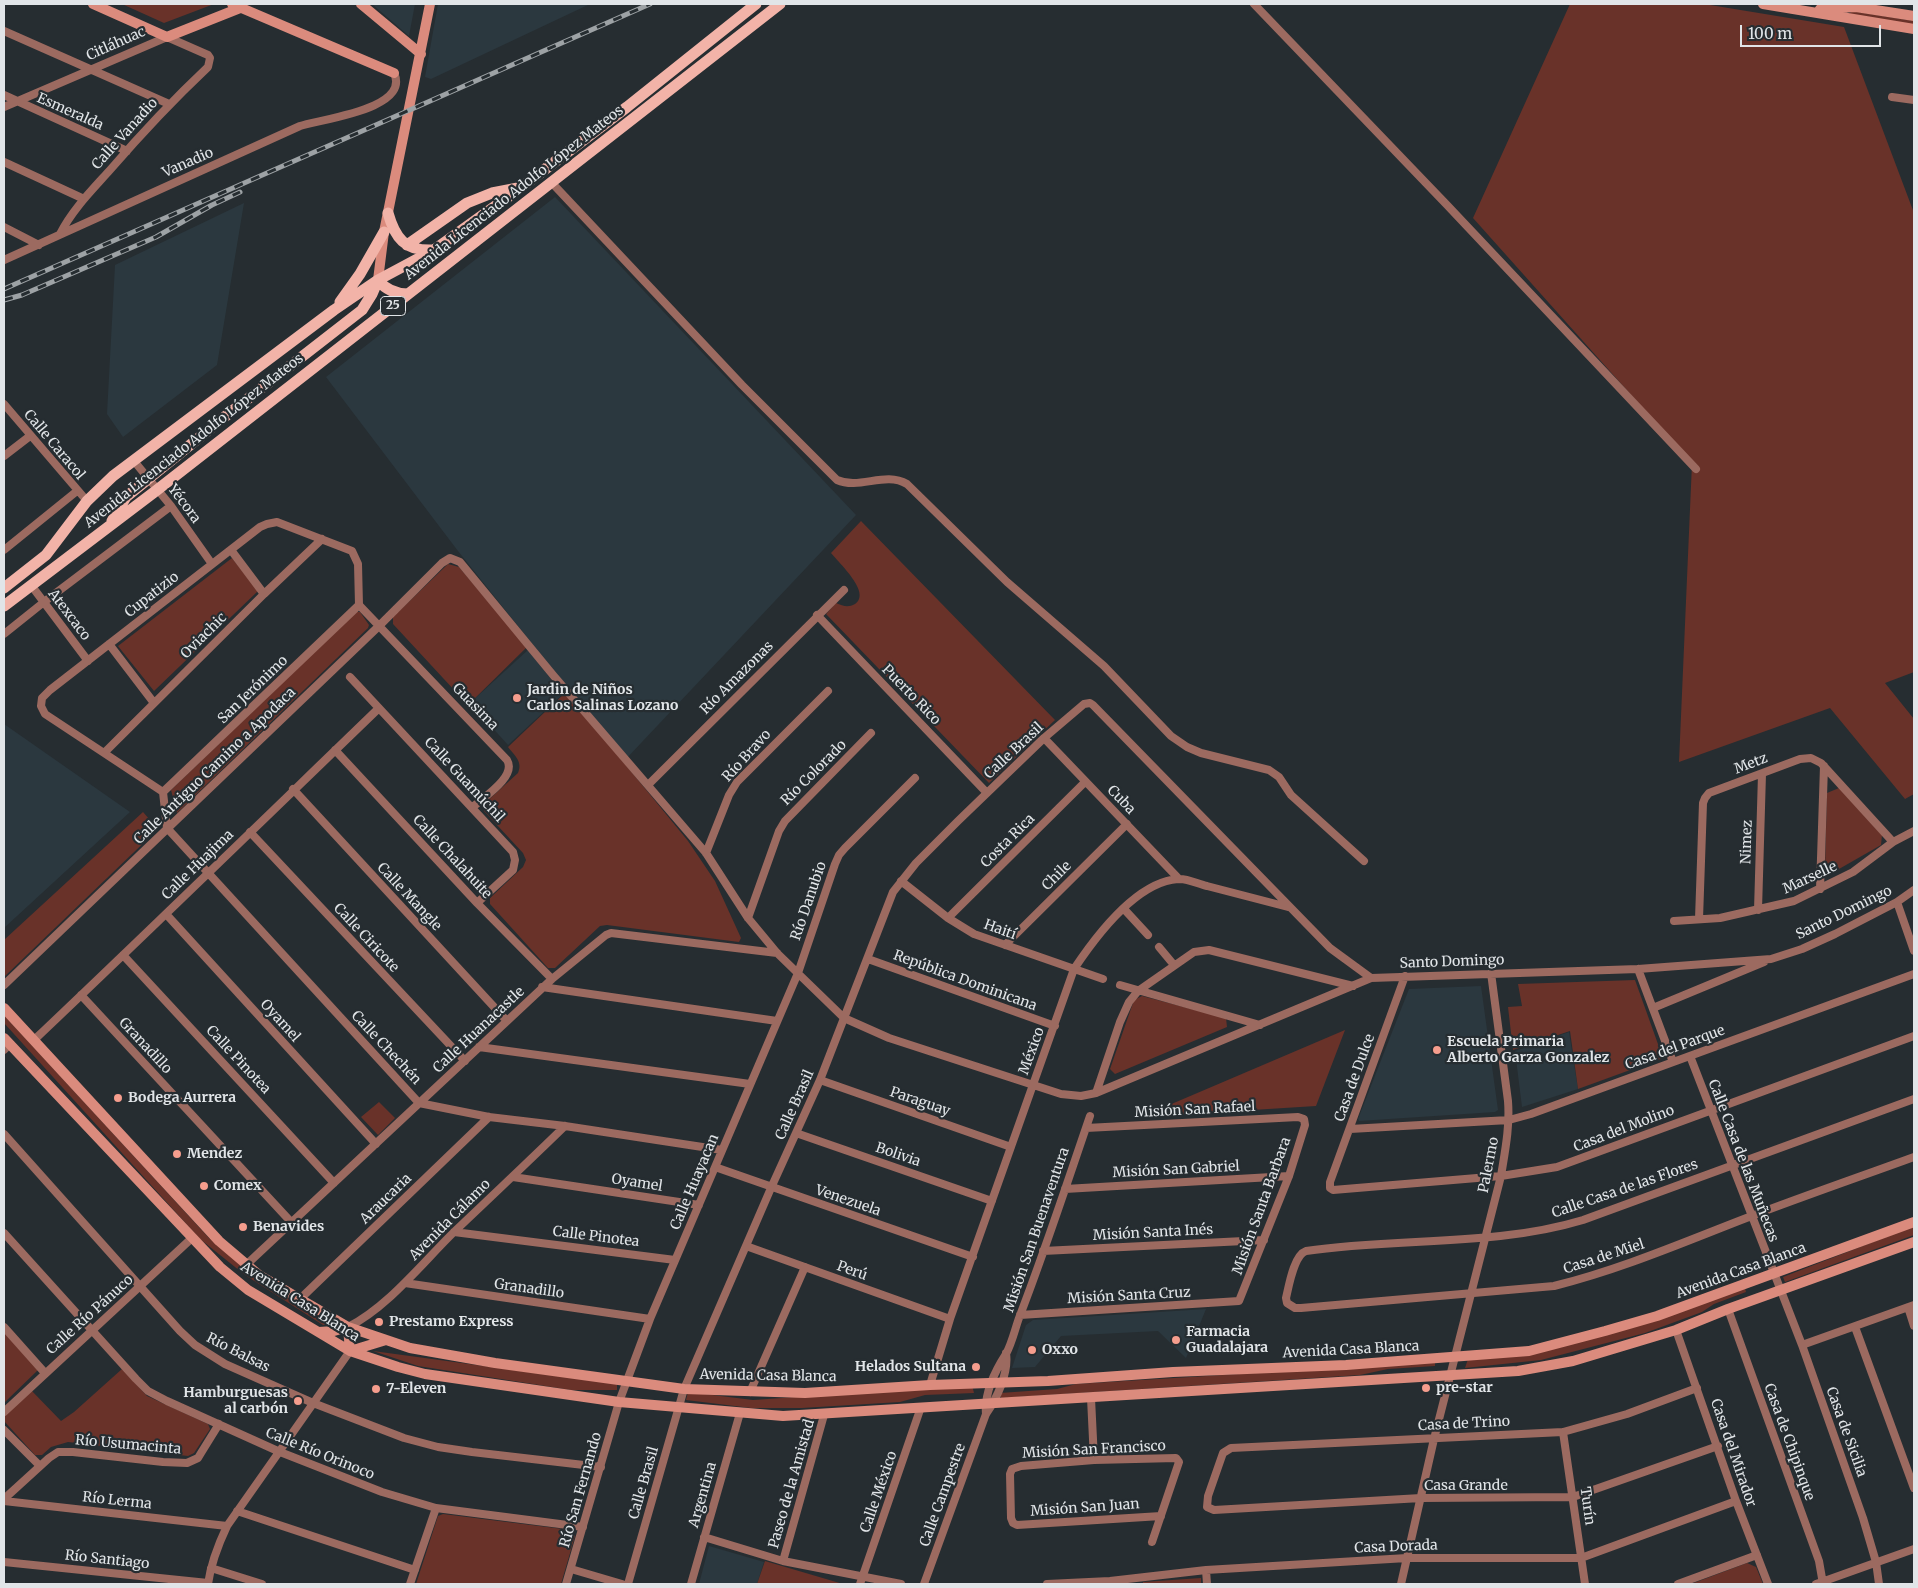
<!DOCTYPE html>
<meta charset="utf-8">
<style>
body{margin:0}
#map{position:relative;width:1918px;height:1588px;overflow:hidden;background:#262d31;font-family:Merriweather,serif}
canvas{display:block}
.frame{position:absolute;inset:0;border:5px solid #e1e5e8;pointer-events:none}
.scale{position:absolute;left:1740px;top:25px;width:141px;height:22px;box-sizing:border-box;border:2px solid #e1e5e8;border-top:0;padding-left:6px;font-size:15px;line-height:18px;white-space:nowrap;color:#e1e5e8;-webkit-text-stroke:4px #262d31;paint-order:stroke}
</style>
<div id="map">
<canvas width="1918" height="1588"></canvas>
<div class="frame"></div>
<div class="scale">100 m</div>
</div>
<script>
const c = document.querySelector('canvas').getContext('2d');
c.lineJoin = 'round';
function fillPath(path, color) { c.fillStyle = color; c.fill(path, 'evenodd'); }
function stroke(path, color, width, dash) { c.strokeStyle = color; c.lineWidth = width; c.lineCap = dash ? 'butt' : 'round'; c.setLineDash(dash || []); c.stroke(path); }
function drawText(font, color, halo, rows, align = 'center') {
  c.font = font + ' Merriweather,serif'; c.lineWidth = 4.5; c.setLineDash([]); c.textBaseline = 'middle'; c.strokeStyle = halo; c.fillStyle = color; for (const [text, x, y, turn = 0] of rows) {
    c.save(); c.translate(x, y); c.rotate((+turn || 0) * Math.PI / 180); c.textAlign = isNaN(turn) ? turn : align; if (halo) c.strokeText(text, 0, 0); c.fillText(text, 0, 0); c.restore();
  }
}
const built = new Path2D(`
 M372,4H415L409,36Z
 M438,4H590L431,79L425,77Z
 M555,197L856,515L625,760L458,551L326,377Z
 M244,203L217,365L123,437L107,414L115,265Z
 M528,650L563,694L508,745L470,703Z
 M4,724L130,812L4,928Z
 M1481,986L1498,1110L1495,1112L1359,1121L1358,1119L1409,989Z
 M1569,1032L1578,1089L1522,1107L1515,1051Z
 M1206,1309L1186,1358L1158,1331L1061,1336L1035,1367L1012,1368L1026,1325L1033,1320Z
 M709,1546L764,1562L757,1584H699Z`);
const green = new Path2D(`
 M122,4H214L164,23Z
 M1570,4H1704L1844,27L1914,213V672L1885,683L1914,719V794L1905,799L1830,708L1679,762L1692,463L1473,218Z
 M1852,11L1914,21V26L1848,15Z
 M861,521L1055,720L989,783L826,614L836,603C843,606 848,608 855,604C872,593 839,563 831,553Z
 M232,558L258,591L154,691L118,646Z
 M448,564L459,567L527,647L468,705L393,624V617Z
 M356,612H360L369,625L368,628L177,813L171,790Z
 M566,692L688,841L715,881L741,938L739,942L607,925L600,926L555,968H548L490,904V898L523,867L526,860L523,853L484,811V804L518,773C523,762 515,756 508,747Z
 M1839,788L1882,835L1881,845L1832,873L1825,868L1827,793Z
 M143,812L158,829L4,977V940Z
 M1635,980L1663,1058L1578,1089L1570,1031L1513,1050L1508,1007L1522,1006L1518,984Z
 M1142,996L1226,1018L1227,1027L1115,1074L1110,1069L1134,1000Z
 M4,1015L209,1238L247,1268L329,1321L328,1325H323L245,1275L200,1239L4,1023Z
 M1345,1030L1316,1106L1141,1117Z
 M379,1102L395,1118L378,1135L361,1117Z
 M1914,1226V1235L1785,1282L1783,1277Z
 M1745,1288L1746,1292L1714,1304L1702,1312L1645,1333L1541,1360L1465,1368L1468,1359L1532,1354Z
 M4,1332L38,1370L4,1403Z
 M373,1351L617,1384V1390H571L418,1366Z
 M1435,1362V1366L1388,1369L1360,1375L1001,1398L1000,1393L1057,1389L1076,1384Z
 M122,1369L147,1396L208,1424L210,1429L194,1453L188,1456L68,1442L51,1447L42,1455H35L4,1421V1413L31,1390L61,1421L74,1412Z
 M972,1385L974,1393L925,1395L900,1402L802,1408H751L686,1400L688,1392L753,1400Z
 M443,1514L571,1530L575,1536L561,1584H416L438,1516Z
 M765,1561L843,1584H757Z
 M1747,1563L1756,1567L1763,1584H1691Z
 M1201,1578V1584H1143V1582Z`);
const street = new Path2D(`
 M1254,4L1447,205L1696,469
 M4,31L169,104
 M4,95L127,151
 M1892,97L1914,100
 M4,107L167,37L208,55L210,58L208,67C173,100 141,134 110,170C92,190 72,210 60,234
 M4,162L84,199
 M552,183L742,385L837,480C860,490 885,471 907,484L1007,582L1104,666L1171,736L1187,747L1201,753L1269,770L1279,777L1291,795L1364,861
 M4,227L39,245
 M4,260L300,126C321,119 411,109 394,73
 M4,404L87,501
 M4,456L30,436
 M134,461L171,506L212,564
 M4,550L77,491
 M231,550L264,594
 M31,585L88,661
 M817,615L987,793
 M4,634L44,602L171,506
 M109,644L154,703
 M350,677L513,852L515,860L513,870L477,903
 M1044,738L1179,879
 M335,750L477,903L552,979
 M104,753L264,594L322,539
 M649,784L844,590
 M293,789L507,1021
 M163,792L45,714L41,706L42,698L50,690L260,527L267,524L277,522L352,551L358,564L359,605L507,760C517,776 484,797 473,807
 M163,792L167,828L419,1103L489,1117L565,1126L722,1150
 M163,792L359,605
 M250,832L465,1061
 M706,853L729,795L737,782L828,691
 M901,881L948,918L974,934L1103,979
 M1820,889L1824,766
 M1897,902L1914,951
 M1124,909L1148,935
 M1758,910L1762,774
 M166,914L376,1144
 M748,918L779,831L785,821L871,733
 M948,918L1085,782
 M1699,919L1703,803L1705,798L1709,793L1800,759L1811,758L1821,763L1893,842
 M1674,921L1720,918L1794,901L1853,872L1893,842L1914,831
 M1005,945L1127,824
 M1159,947L1174,965
 M123,955L334,1183
 M868,959L1055,1026
 M1638,969L1673,1062
 M1405,976L1330,1182V1188L1333,1190L1501,1176L1557,1167L1914,1036
 M4,985L380,625L442,563L450,558L460,562L553,675L706,853L748,918L777,953L844,1018L889,1038L1061,1094L1081,1096L1096,1093L1371,978
 M1120,985L1260,1025
 M542,987L777,1021
 M81,995L292,1223
 M1653,1008L1764,962
 M34,1040C150,930 264,819 379,708
 M479,1047L750,1084
 M4,1050L10,1044
 M1690,1056L1802,1345L1863,1518L1876,1562L1879,1584
 M820,1080L1011,1147
 M1096,1093L1120,1022L1129,1002L1138,991L1194,952L1209,950L1353,986
 M1914,1099L1583,1220C1494,1247 1398,1237 1306,1251C1294,1255 1289,1285 1286,1298L1287,1303L1295,1308H1301L1554,1286C1622,1269 1684,1242 1749,1217C1804,1196 1859,1177 1914,1157
 M1350,1129L1509,1120L1531,1114L1914,974
 M796,1133L992,1201
 M4,1134L180,1331L195,1345L225,1364L313,1403L404,1438L438,1447L472,1452L601,1467
 M715,1167L973,1257
 M513,1177L699,1205
 M1065,1189L1289,1176
 M454,1232L675,1260
 M4,1233L136,1379L148,1391L167,1401L280,1452L382,1492L436,1508L583,1527
 M746,1246L950,1319
 M1043,1251L1264,1240
 M246,1265L552,979L606,935L611,933L777,953
 M405,1283L650,1319
 M300,1299L489,1117
 M1908,1307L1914,1326
 M1728,1309L1819,1561L1823,1584
 M1020,1315L1239,1301L1289,1176L1305,1125L1304,1119L1298,1117L1086,1128
 M4,1327L45,1373
 M348,1327C388,1307 423,1262 455,1231C492,1196 529,1161 565,1126
 M1855,1327L1914,1488
 M1676,1330L1736,1501L1768,1584
 M1802,1345L1914,1305
 M930,1385L950,1319L1074,969C1096,936 1136,882 1178,879C1187,878 1198,884 1207,886C1234,893 1261,900 1288,907
 M1697,1388L1627,1414L1563,1432L1231,1448L1223,1453L1208,1496L1207,1507L1214,1510L1421,1498L1573,1497L1718,1446
 M750,1392L805,1267
 M1091,1398L1094,1460
 M4,1412L192,1238
 M986,1414C984,1393 995,1371 1006,1354C1012,1343 1015,1329 1019,1318C1045,1251 1067,1183 1090,1116
 M4,1430L40,1466
 M1563,1432L1585,1584
 M4,1499L49,1458L58,1452H73L163,1462L187,1463L198,1458L201,1453L219,1424
 M4,1501L227,1526
 M237,1511L415,1570
 M704,1537L783,1561L901,1584
 M1152,1542L1179,1462L1176,1458L1094,1460L1021,1466L1012,1469L1010,1474L1011,1518L1013,1523L1017,1525L1161,1516
 M783,1561L824,1415
 M4,1562L208,1583
 M211,1568L262,1584
 M571,1569L622,1584
 M1206,1570L1207,1584
 M208,1584C211,1563 218,1545 227,1526L350,1351
 M410,1584L436,1508
 M566,1584L619,1402L650,1319L798,973L835,864L839,855L845,848L915,778
 M628,1584L684,1389L771,1188L820,1080L893,892L916,863L958,821L1044,738L1084,704L1090,703L1093,705L1330,948L1371,978L1638,969L1771,959L1802,949L1835,934L1897,902L1914,890
 M691,1584L740,1413
 M860,1584L921,1407
 M924,1584L986,1414C997,1398 1009,1373 1006,1353
 M1047,1584L1110,1581L1206,1570L1407,1558H1581L1736,1501
 M1401,1584L1434,1439L1501,1176C1505,1151 1510,1127 1508,1101L1491,973
 M1678,1584L1757,1555
 M1816,1584L1914,1549`);
const secondary = new Path2D(`
 M93,4L167,37L240,8
 M232,4L394,73
 M361,4L421,54
 M1763,4L1914,29
 M1820,9L1856,7L1914,16
 M378,280L384,232L430,4
 M4,1008L219,1241L259,1275L348,1327L410,1348L495,1363L684,1389L805,1393L930,1385L1048,1381L1173,1372L1346,1365L1529,1351L1605,1331L1657,1316L1914,1222
 M4,1038L220,1267L248,1290L350,1351L398,1367L425,1374L619,1402L783,1416L1518,1371L1573,1361L1676,1330L1728,1309L1914,1242
 M319,1332L334,1331L348,1327L350,1351
 M350,1351L386,1340`);
const primary = new Path2D(`
 M388,213C395,238 405,251 432,250
 M407,245L467,203L492,193L518,188
 M378,280C386,290 395,294 408,294
 M340,302L360,274L384,232
 M112,521L126,497L227,415L362,310L372,294L378,280
 M4,588L46,555L87,501L113,476L334,310L378,280L434,250L515,192L627,107L756,4
 M4,606L157,490L780,4`);
const rail = new Path2D(`
 M4,289L650,4
 M4,300L22,295L156,237L212,205L240,192`);
const markers = [
 [517,698,5,"#f59d8d"],
 [1437,1050,5,"#f59d8d"],
 [118,1098,5,"#f59d8d"],
 [177,1154,5,"#f59d8d"],
 [204,1186,5,"#f59d8d"],
 [243,1227,5,"#f59d8d"],
 [379,1322,5,"#f59d8d"],
 [1176,1340,5,"#f59d8d"],
 [1032,1350,5,"#f59d8d"],
 [976,1367,5,"#f59d8d"],
 [1426,1388,5,"#f59d8d"],
 [376,1389,5,"#f59d8d"],
 [298,1401,5,"#f59d8d"]
];
const shields = [
 [393,306,25]
];
const shieldNames = [
 ["25",393,306]
];
const streetNames = [
 ["Citláhuac",116,44,-24],
 ["Esmeralda",70,112,24],
 ["Calle Vanadio",125,134,-48],
 ["Vanadio",188,163,-24],
 ["Avenida Licenciado Adolfo López Mateos",514,193,-38],
 ["Avenida Licenciado Adolfo López Mateos",194,441,-38],
 ["Calle Caracol",54,445,50],
 ["Yécora",184,504,53],
 ["Cupatizio",152,595,-38],
 ["Atexcaco",69,615,53],
 ["Oviachic",204,636,-45],
 ["Río Amazonas",737,678,-45],
 ["San Jerónimo",253,690,-44],
 ["Puerto Rico",911,695,46],
 ["Guasima",475,707,46],
 ["Calle Brasil",1014,751,-43],
 ["Río Bravo",747,756,-48],
 ["Metz",1751,764,-21],
 ["Calle Antiguo Camino a Apodaca",215,766,-44],
 ["Río Colorado",814,773,-45],
 ["Calle Guamúchil",464,780,47],
 ["Cuba",1121,800,46],
 ["Costa Rica",1008,841,-45],
 ["Nimez",1747,842,-88],
 ["Calle Chalahuite",452,857,47],
 ["Calle Huajima",198,865,-44],
 ["Chile",1057,876,-45],
 ["Marselle",1810,878,-25],
 ["Calle Mangle",409,897,47],
 ["Río Danubio",809,901,-71],
 ["Santo Domingo",1844,913,-26],
 ["Haití",1000,930,20],
 ["Calle Ciricote",366,938,47],
 ["Santo Domingo",1452,962,-2],
 ["República Dominicana",965,981,20],
 ["Oyamel",280,1021,48],
 ["Calle Huanacastle",479,1030,-43],
 ["Granadillo",145,1046,47],
 ["Calle Chechén",386,1048,47],
 ["Casa del Parque",1675,1048,-20],
 ["México",1032,1051,-70],
 ["Calle Pinotea",238,1060,47],
 ["Casa de Dulce",1355,1078,-70],
 ["Paraguay",920,1102,19],
 ["Calle Brasil",795,1105,-66],
 ["Misión San Rafael",1195,1110,-3],
 ["Casa del Molino",1624,1129,-21],
 ["Bolivia",898,1155,19],
 ["Calle Casa de las Muñecas",1743,1161,69],
 ["Palermo",1489,1165,-79],
 ["Misión San Gabriel",1176,1170,-3],
 ["Calle Huayacan",695,1182,-67],
 ["Oyamel",637,1183,9],
 ["Calle Casa de las Flores",1625,1189,-19],
 ["Araucaria",386,1199,-44],
 ["Venezuela",848,1201,19],
 ["Misión Santa Barbara",1262,1206,-70],
 ["Avenida Cálamo",450,1220,-45],
 ["Misión San Buenaventura",1037,1230,-71],
 ["Misión Santa Inés",1153,1233,-3],
 ["Calle Pinotea",596,1237,7],
 ["Casa de Miel",1604,1257,-18],
 ["Perú",852,1271,20],
 ["Avenida Casa Blanca",1741,1271,-20],
 ["Granadillo",529,1289,8],
 ["Misión Santa Cruz",1129,1296,-3],
 ["Avenida Casa Blanca",300,1302,32],
 ["Calle Río Pánuco",90,1315,-42],
 ["Avenida Casa Blanca",1351,1350,-3],
 ["Río Balsas",238,1353,27],
 ["Avenida Casa Blanca",768,1376,1],
 ["Casa de Trino",1464,1424,-3],
 ["Casa de Sicilia",1846,1432,70],
 ["Casa de Chipinque",1789,1442,70],
 ["Río Usumacinta",128,1445,5],
 ["Misión San Francisco",1094,1450,-3],
 ["Casa del Mirador",1733,1453,71],
 ["Calle Río Orinoco",320,1454,22],
 ["Calle Brasil",644,1483,-74],
 ["Paseo de la Amistad",792,1484,-74],
 ["Casa Grande",1466,1486],
 ["Río San Fernando",581,1490,-74],
 ["Calle México",879,1492,-71],
 ["Argentina",703,1495,-74],
 ["Calle Campestre",943,1495,-70],
 ["Río Lerma",117,1501,6],
 ["Turín",1587,1506,82],
 ["Misión San Juan",1085,1508,-4],
 ["Casa Dorada",1396,1547,-2],
 ["Río Santiago",107,1560,6]
];
const poiNames = [
 ["Jardin de Niños",527,690],
 ["Carlos Salinas Lozano",527,706],
 ["Escuela Primaria",1447,1042],
 ["Alberto Garza Gonzalez",1447,1058],
 ["Bodega Aurrera",128,1098],
 ["Mendez",187,1154],
 ["Comex",214,1186],
 ["Benavides",253,1227],
 ["Prestamo Express",389,1322],
 ["Farmacia",1186,1332],
 ["Guadalajara",1186,1348],
 ["Oxxo",1042,1350],
 ["Helados Sultana",966,1367,"right"],
 ["pre-star",1436,1388],
 ["7-Eleven",386,1389],
 ["Hamburguesas",288,1393,"right"],
 ["al carbón",288,1409,"right"]
];
fillPath(built, '#2b383f');
fillPath(green, '#693229');
stroke(street, '#9c6a60', 8);
stroke(secondary, '#db8b7d', 10);
stroke(primary, '#f2b3a8', 11);
stroke(rail, '#9da2a5', 5);
stroke(rail, '#262d31', 3, [9]);
for (const [x, y, r, color] of markers) { const dot = new Path2D(); dot.arc(x, y, r, 0, 2 * Math.PI); c.fillStyle = color; c.fill(dot); stroke(dot, '#262d31', 2); }
for (const [x, y, w] of shields) { const box = new Path2D(); box.roundRect(x - w / 2, y - 9.5, w, 19, 4); c.fillStyle = '#262d31'; c.fill(box); stroke(box, '#e1e5e8', 1); }
drawText('bold 12px', '#e1e5e8', null, shieldNames);
drawText('14px', '#e1e5e8', '#262d31', streetNames);
drawText('bold 14px', '#e1e5e8', '#262d31', poiNames, 'left');
</script>
